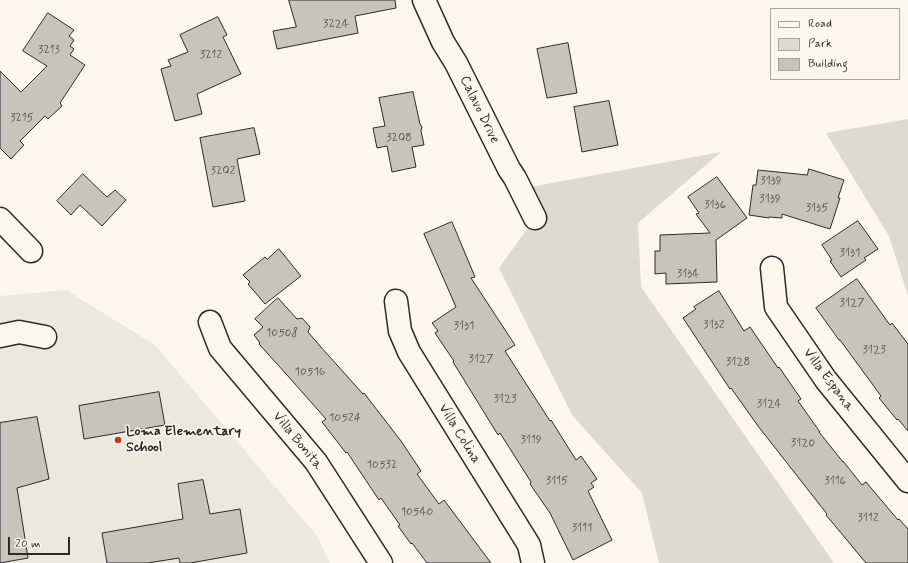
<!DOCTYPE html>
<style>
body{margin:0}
#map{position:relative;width:908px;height:563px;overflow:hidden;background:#fbf7ec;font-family:Mynerve,sans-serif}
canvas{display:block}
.legend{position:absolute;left:770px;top:8px;width:130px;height:72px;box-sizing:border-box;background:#fbf7ec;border:1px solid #a8a59f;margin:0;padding:5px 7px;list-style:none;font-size:12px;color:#2b2b2b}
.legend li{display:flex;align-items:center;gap:8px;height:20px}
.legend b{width:20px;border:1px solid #a8a59f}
.scale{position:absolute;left:8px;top:537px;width:62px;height:18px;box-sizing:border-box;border:2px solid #2b2b2b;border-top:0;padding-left:5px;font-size:12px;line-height:14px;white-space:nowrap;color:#2b2b2b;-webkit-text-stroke:3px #fbf7ec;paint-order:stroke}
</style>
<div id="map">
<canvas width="908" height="563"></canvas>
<ul class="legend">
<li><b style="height:5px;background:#fbf7ec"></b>Road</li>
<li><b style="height:11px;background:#dddad0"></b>Park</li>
<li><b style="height:11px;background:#c7c4bc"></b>Building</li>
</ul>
<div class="scale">20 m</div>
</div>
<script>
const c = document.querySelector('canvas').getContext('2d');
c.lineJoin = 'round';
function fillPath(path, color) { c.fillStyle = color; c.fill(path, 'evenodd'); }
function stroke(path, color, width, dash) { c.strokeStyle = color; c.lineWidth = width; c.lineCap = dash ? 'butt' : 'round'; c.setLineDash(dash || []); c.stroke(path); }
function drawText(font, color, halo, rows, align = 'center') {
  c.font = font + ' Mynerve,sans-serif'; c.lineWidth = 3; c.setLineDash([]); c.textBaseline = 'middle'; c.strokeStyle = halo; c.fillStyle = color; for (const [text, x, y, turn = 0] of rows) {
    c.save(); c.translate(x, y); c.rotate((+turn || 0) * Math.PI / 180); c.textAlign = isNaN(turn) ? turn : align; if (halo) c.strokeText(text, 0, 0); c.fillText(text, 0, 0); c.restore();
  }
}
const built = new Path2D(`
 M66,290L155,345L317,536L330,563H0V296Z`);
const green = new Path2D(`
 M908,119V296L889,236L826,133Z
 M721,152L638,223L641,287L834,563H659L642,493L572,415L499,268L535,218L514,190Z`);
const building = new Path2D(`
 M289,0H395L396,8L355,16L358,33L277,49L273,31L296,27Z
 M48,13L74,30L69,36L74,40L70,46L74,49L70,55L85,65L60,103L62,106L48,119L45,116L20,141L24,145L11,159L0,148V71L21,92L47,66L23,51Z
 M218,17L227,35L223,37L241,74L197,94L202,114L175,121L161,69L171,66L168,60L188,52L180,35Z
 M568,43L577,93L547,98L537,49Z
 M413,92L420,124L422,127L421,131L424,145L412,147L416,167L392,172L387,146L377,148L373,128L385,126L379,98Z
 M609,101L618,145L582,152L574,107Z
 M254,128L260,154L237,159L245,201L213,207L200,138Z
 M809,169L844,180L838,198H840L830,229L782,214V218L769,217V218L749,215L753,185H756L758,170L807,175Z
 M83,174L107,197L115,190L126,200L102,226L80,205L71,215L57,201Z
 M717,177L747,218L716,240L717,282L666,284V273L655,274V251H660V235L710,233L696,214L699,213L688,197Z
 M858,221L878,249L864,258L866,260L841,277L830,261L832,260L822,245Z
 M452,222L475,277L471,278L515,345L505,351L550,421L551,420L576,460L581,456L597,479L591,483L594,487L588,491L612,540L573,560L550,513L530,484L531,482L500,433L498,435L453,362L454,361L435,333L438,331L432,323L456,307L424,234Z
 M279,249L301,276L265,304L248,284L250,282L243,275L265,257L267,259Z
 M857,279L890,325L892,323L908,344V431L898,419L897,420L879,398L881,396L840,340H839L816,308Z
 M719,291L744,331L750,327L778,368L779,367L801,399L798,401L820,432H819L843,462V461L862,485L866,482L898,520L899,519L908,529V563H866L826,515L827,514L758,426L731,388L730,389L683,318L696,309L694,307Z
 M278,298L297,319L302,318L310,327L308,332L320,346L363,394L364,393L401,441L421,471L417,474L439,504L444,500L491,563H427L412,543L411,544L398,526L400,525L381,498L379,500L347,452L346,453L322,422L326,419L287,375L259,344L260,343L254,335L263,327L255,319Z
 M159,392L165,425L84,439L79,406Z
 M37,417L49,479L17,488L28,558L0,563V423Z
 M203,480L210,514L240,509L247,553L190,563H180L179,558L148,563H107L102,533L183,519L178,484Z`);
const minor = new Path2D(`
 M424,0L443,42L456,63L509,169L515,178L535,218
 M0,219L31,251
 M772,268L776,307L826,380L908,481
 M396,301L400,331L409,352L529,545L533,563
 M210,322L220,348L316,462L381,563
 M0,336L19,332L45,337`);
const markers = [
 [118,440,4,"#c8321e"]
];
const numberNames = [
 ["3224",336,24],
 ["3213",49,50],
 ["3212",211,55],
 ["3215",22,118],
 ["3208",399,138],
 ["3202",223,171],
 ["3139",771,181],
 ["3139",770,199],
 ["3136",715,205],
 ["3135",817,208],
 ["3131",850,253],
 ["3134",688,274],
 ["3127",852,303],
 ["3132",714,325],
 ["3131",464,326],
 ["10508",282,333],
 ["3123",874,350],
 ["3127",481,359],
 ["3128",738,362],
 ["10516",310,372],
 ["3123",505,399],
 ["3124",769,404],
 ["10524",345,418],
 ["3119",531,440],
 ["3120",803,443],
 ["10532",382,465],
 ["3115",557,481],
 ["3116",835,481],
 ["10540",417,512],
 ["3112",868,518],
 ["3111",582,528]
];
const streetNames = [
 ["Calavo Drive",479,110,64],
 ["Villa Espana",828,380,53],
 ["Villa Colina",459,434,58],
 ["Villa Bonita",297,441,51]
];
const poiNames = [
 ["Loma Elementary",126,432],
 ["School",126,448]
];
fillPath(built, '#ebe8de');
fillPath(green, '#dddad0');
fillPath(building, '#c7c4bc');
stroke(building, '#2b2b2b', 1);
stroke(minor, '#2b2b2b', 25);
stroke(minor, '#fbf7ec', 22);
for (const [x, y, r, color] of markers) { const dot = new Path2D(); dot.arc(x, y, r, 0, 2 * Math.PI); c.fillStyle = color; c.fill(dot); stroke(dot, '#fbf7ec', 1.5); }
drawText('12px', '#52514f', null, numberNames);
drawText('14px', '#2b2b2b', '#fbf7ec', streetNames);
drawText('bold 14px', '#2b2b2b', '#fbf7ec', poiNames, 'left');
</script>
